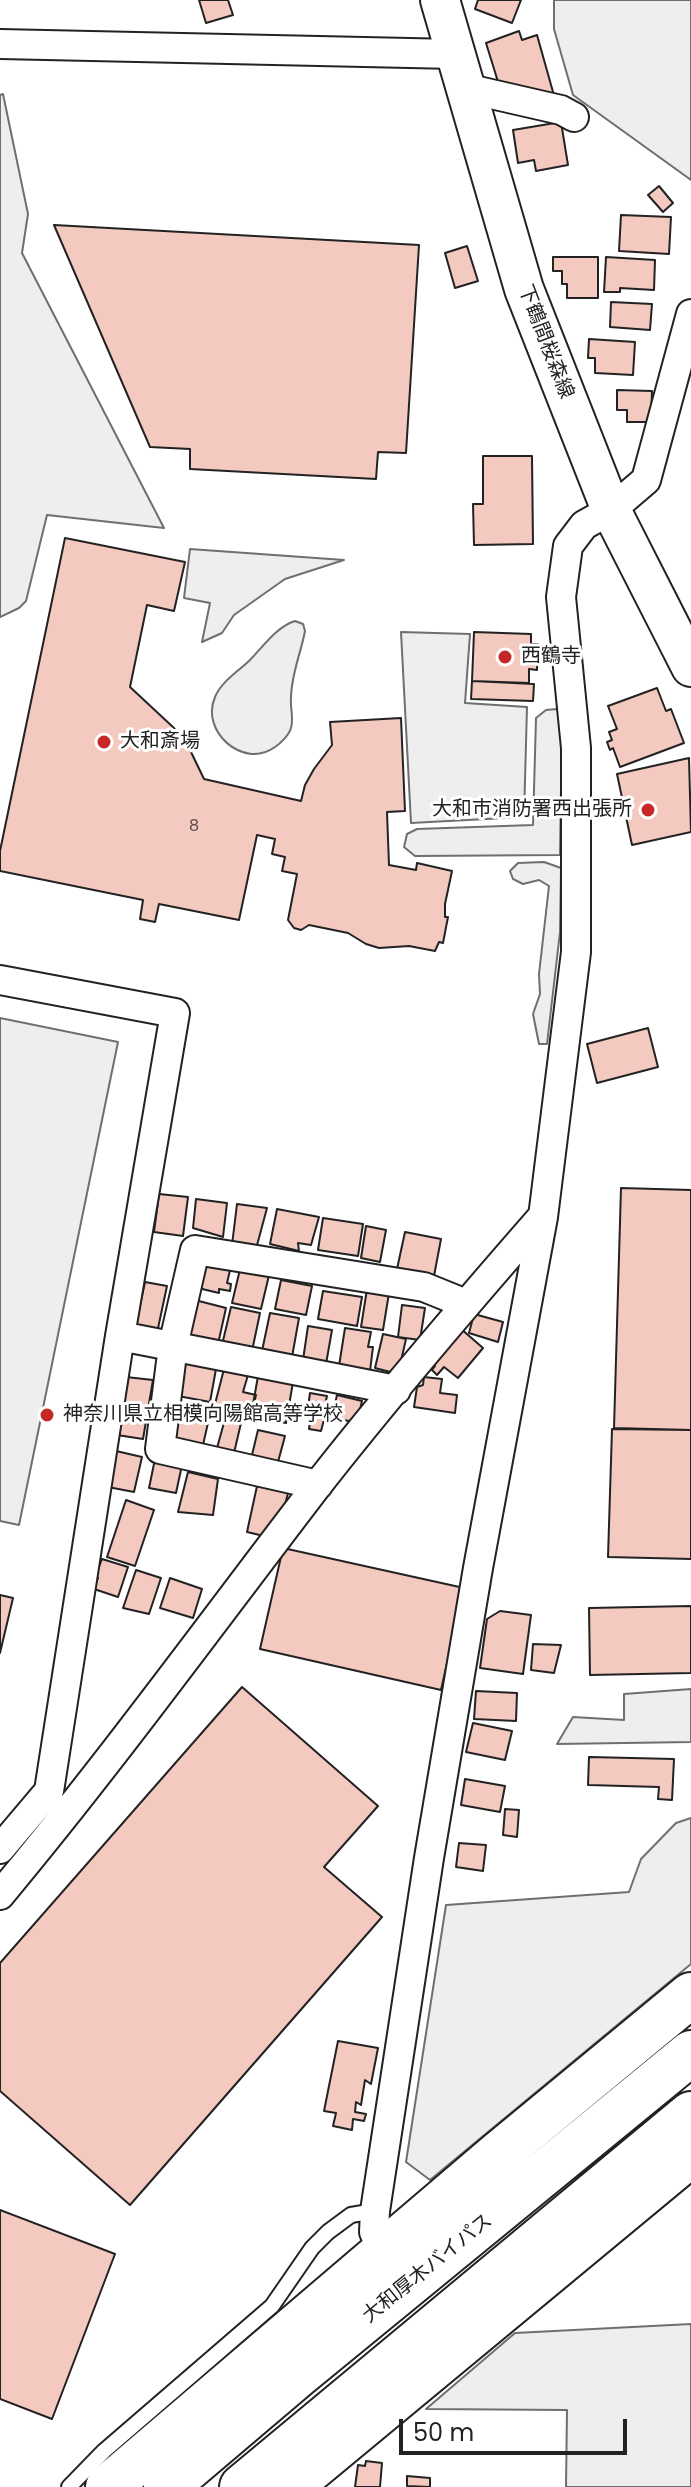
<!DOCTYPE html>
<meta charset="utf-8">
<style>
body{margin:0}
#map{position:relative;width:691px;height:2487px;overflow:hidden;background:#fff;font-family:Poppins,sans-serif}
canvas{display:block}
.scale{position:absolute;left:399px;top:2419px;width:228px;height:36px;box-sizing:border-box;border:4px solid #222;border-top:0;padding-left:10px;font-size:24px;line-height:28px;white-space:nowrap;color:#222;-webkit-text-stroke:6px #fff;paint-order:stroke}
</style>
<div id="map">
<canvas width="691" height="2487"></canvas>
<div class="scale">50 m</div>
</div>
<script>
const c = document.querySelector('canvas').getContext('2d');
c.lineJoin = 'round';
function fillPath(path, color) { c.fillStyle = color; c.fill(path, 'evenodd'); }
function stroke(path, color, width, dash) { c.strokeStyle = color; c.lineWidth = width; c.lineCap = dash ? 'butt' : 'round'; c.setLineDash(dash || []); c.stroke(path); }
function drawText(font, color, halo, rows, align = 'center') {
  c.font = font + ' Poppins,"Noto Sans JP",sans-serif'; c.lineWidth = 6; c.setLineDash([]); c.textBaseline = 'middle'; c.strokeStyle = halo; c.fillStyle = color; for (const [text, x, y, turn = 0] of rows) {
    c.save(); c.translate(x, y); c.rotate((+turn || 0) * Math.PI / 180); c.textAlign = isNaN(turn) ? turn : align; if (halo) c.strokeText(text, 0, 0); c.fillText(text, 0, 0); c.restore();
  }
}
const green = new Path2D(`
 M554,0H691V180L573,95L554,29Z
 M3,94L28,214L22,253L164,528L47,515L26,601L19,608L0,617V95Z
 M190,549L344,560L285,579L234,615L222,633L202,642L210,603L184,598Z
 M295,621L303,624L305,631C301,653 291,675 291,698C290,708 294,718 291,728C289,735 281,743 275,747C243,770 200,731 215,697C221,682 238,671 249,661C263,647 276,627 295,621Z
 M401,632L470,634L465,703L527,707L524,817L411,823Z
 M557,709L562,722L560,855L415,856L404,847L407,834L417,829L533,825L536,718L546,710Z
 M544,862L561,868L560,932L547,1044H539L533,1014L540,994L539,974L549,886L539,880L523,884L513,879L510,871L518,863Z
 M0,1018L118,1042L19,1525L0,1521Z
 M691,1689V1742L557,1744L573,1717L624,1720V1694Z
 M691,1818V1964L430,2180L406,2162L446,1905L629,1892L641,1859L676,1823Z
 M691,2324V2487H566L567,2410L426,2409L515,2333Z`);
const building = new Path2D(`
 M199,0H228L233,15L206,23Z
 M478,0H521L512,23L475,9Z
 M519,31L522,40L537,35L555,99L499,85L486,43Z
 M561,122L568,165L536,171L534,160L518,163L513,130Z
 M659,186L673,203L663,212L648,195Z
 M621,215L671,217L669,254L619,251Z
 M54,225L419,245L406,453L378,452L376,479L190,469V449L150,447Z
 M467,246L478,281L455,288L445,253Z
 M553,257H598V298H567V284H562V271H553Z
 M606,257L655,260L654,290L620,288V292H604Z
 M611,302L652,304L650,330L610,327Z
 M589,339L635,342L633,375L595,373V358H588Z
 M617,390L652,391L651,422H627V410H617Z
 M483,456H532L533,544L474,545L473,504H483Z
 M65,538L185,562L174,611L147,605L130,687L174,728L191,752L204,779L301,801L305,785L314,769L332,745L330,722L401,718L405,811L387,812L389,865L416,870L417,863L452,871L445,904V917H448L443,943L439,942L435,951L409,946L379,948L366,944L348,933L309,925L301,930L294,928L288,920L297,874L282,871L285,857L272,854L275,839L257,835L239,920L159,904L155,922L140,919L143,900L0,871V851Z
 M474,632L531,634V644H538L537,670L529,669V683L472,681Z
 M472,681L534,684L533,701L471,699Z
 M657,688L666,711L671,709L684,743L620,767L613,748L610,750L607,742L612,740L609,732L617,729L608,706Z
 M689,758L691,832L632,845L617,774Z
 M648,1028L658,1067L597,1083L587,1044Z
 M621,1188L691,1190V1430L614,1428Z
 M159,1194L188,1197L183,1236L154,1232Z
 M196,1199L227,1203L223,1237L193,1228Z
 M237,1204L267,1208L256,1249L232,1245Z
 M277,1209L319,1217L311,1245L298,1243L299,1251L270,1244Z
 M323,1218L363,1224L358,1256L318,1250Z
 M366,1226L386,1230L380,1262L361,1258Z
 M405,1232L441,1239L434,1276L397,1269Z
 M203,1260L231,1266L227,1283L231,1284L230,1291L219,1289V1293L198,1288Z
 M241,1265L270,1271L261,1309L232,1303Z
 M281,1280L312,1286L306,1315L275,1309Z
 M145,1282L167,1286L157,1333L135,1329Z
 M367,1289L389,1293L383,1330L361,1327Z
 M323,1291L362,1297L357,1326L318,1319Z
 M195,1300L226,1308L218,1344L186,1336Z
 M402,1305L425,1308L420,1340L398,1337Z
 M231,1307L260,1313L252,1351L222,1345Z
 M270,1313L299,1318L292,1357L262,1351Z
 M474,1314L503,1322L498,1342L469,1333Z
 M308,1326L332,1330L326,1364L303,1360Z
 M345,1328L371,1332L368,1347H373L370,1371L339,1366Z
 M460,1328L483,1348L458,1378L444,1367L437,1375L432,1370L435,1366L431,1362Z
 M383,1334L406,1339L398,1374L375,1368Z
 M185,1363L216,1369L210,1402L178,1396Z
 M224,1369L248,1375L243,1392L256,1395L251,1416L214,1408Z
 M258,1376L293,1382L286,1423L251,1416Z
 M126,1377L153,1380L143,1439L117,1435Z
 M424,1377L442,1379L440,1393L457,1395L455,1413L414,1407L417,1387L423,1385Z
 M310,1393L327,1396L324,1409L308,1407Z
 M337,1395L362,1401L357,1423L332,1417Z
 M177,1406L210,1414L203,1445L170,1438Z
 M311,1414L325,1416L321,1431L309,1429Z
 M225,1419L241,1423L234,1453L217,1448Z
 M612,1429L691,1430V1559L608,1557Z
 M258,1430L285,1436L278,1462L252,1455Z
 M116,1451L142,1457L134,1492L108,1487Z
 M155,1459L182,1465L176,1493L149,1488Z
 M188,1472L218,1479L213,1515L178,1512Z
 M257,1486L288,1493L280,1525L272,1538L247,1532Z
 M126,1500L154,1510L135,1566L107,1557Z
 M283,1548L464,1588L441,1690L260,1649Z
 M102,1559L128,1567L118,1597L94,1589L98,1578L95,1577Z
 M136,1570L161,1578L149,1614L123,1608Z
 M170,1578L202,1589L193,1618L160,1608Z
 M0,1595L13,1598L0,1653Z
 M691,1606V1673L590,1675L589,1608Z
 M500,1611L531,1615L523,1674L480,1668L487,1619Z
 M533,1644L561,1645L554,1673L531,1670Z
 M242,1687L378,1806L324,1867L382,1917L130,2205L0,2091V1963Z
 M476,1691L517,1693L516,1721L474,1719Z
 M473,1723L512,1731L505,1760L466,1752Z
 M589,1757L674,1759L672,1800L658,1799L659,1787L588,1785Z
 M465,1779L505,1786L500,1812L461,1805Z
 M505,1809L519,1810L517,1837L503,1835Z
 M459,1843L486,1845L483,1871L456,1867Z
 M338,2041L378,2048L371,2084L365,2080L361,2105L356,2102L355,2112L366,2114L364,2121L353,2119L352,2130L333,2126L336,2113L324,2111Z
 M0,2210L115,2254L52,2419L0,2399Z
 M366,2461L382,2463L380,2487H355L358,2465L365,2466Z
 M407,2476L430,2478V2487L407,2486Z`);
const lane = new Path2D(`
 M69,2487L104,2451L272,2306L312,2248L328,2232L351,2215L375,2211`);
const street = new Path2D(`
 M0,44L455,54
 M465,88L561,110L574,117
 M0,980L175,1013L120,1336L49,1791L0,1849
 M120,1336L396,1390
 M318,1485L160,1449L173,1346L195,1250L424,1287L466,1304
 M0,1895C110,1763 211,1624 316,1487C388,1395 465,1305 542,1217
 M383,2252L374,2232L375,2211L429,1858L478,1568L543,1217L576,952V748L561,597L568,546L584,525L611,510L646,480L691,314`);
const secondary = new Path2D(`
 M440,0L524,289L611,510L691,667`);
const highway = new Path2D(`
 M108,2487L496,2156L691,1995
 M166,2487L298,2375L691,2053
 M242,2487L691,2114
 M289,2487L691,2154`);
const markers = [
 [505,657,8,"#c62828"],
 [104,742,8,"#c62828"],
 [648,810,8,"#c62828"],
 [47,1415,8,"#c62828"]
];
const numberNames = [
 ["8",194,827]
];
const streetNames = [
 ["下鶴間桜森線",545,342,69],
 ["大和厚木バイパス",428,2269,-39]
];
const poiNames = [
 ["西鶴寺",521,657],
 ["大和斎場",120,742],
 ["大和市消防署西出張所",632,810,"right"],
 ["神奈川県立相模向陽館高等学校",63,1415]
];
fillPath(green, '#eee');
stroke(green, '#6f6f6f', 2);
fillPath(building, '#f3c9c0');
stroke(building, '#222', 2);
stroke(lane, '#222', 18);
stroke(street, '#222', 32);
stroke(secondary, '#222', 42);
stroke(highway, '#222', 48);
stroke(lane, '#fff', 14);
stroke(street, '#fff', 28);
stroke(secondary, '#fff', 38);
stroke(highway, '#fff', 44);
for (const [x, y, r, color] of markers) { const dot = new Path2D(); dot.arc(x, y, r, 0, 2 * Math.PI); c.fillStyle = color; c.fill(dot); stroke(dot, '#fff', 3); }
drawText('16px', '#564c4a', null, numberNames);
drawText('20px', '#222', '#fff', streetNames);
drawText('20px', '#222', '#fff', poiNames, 'left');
</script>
